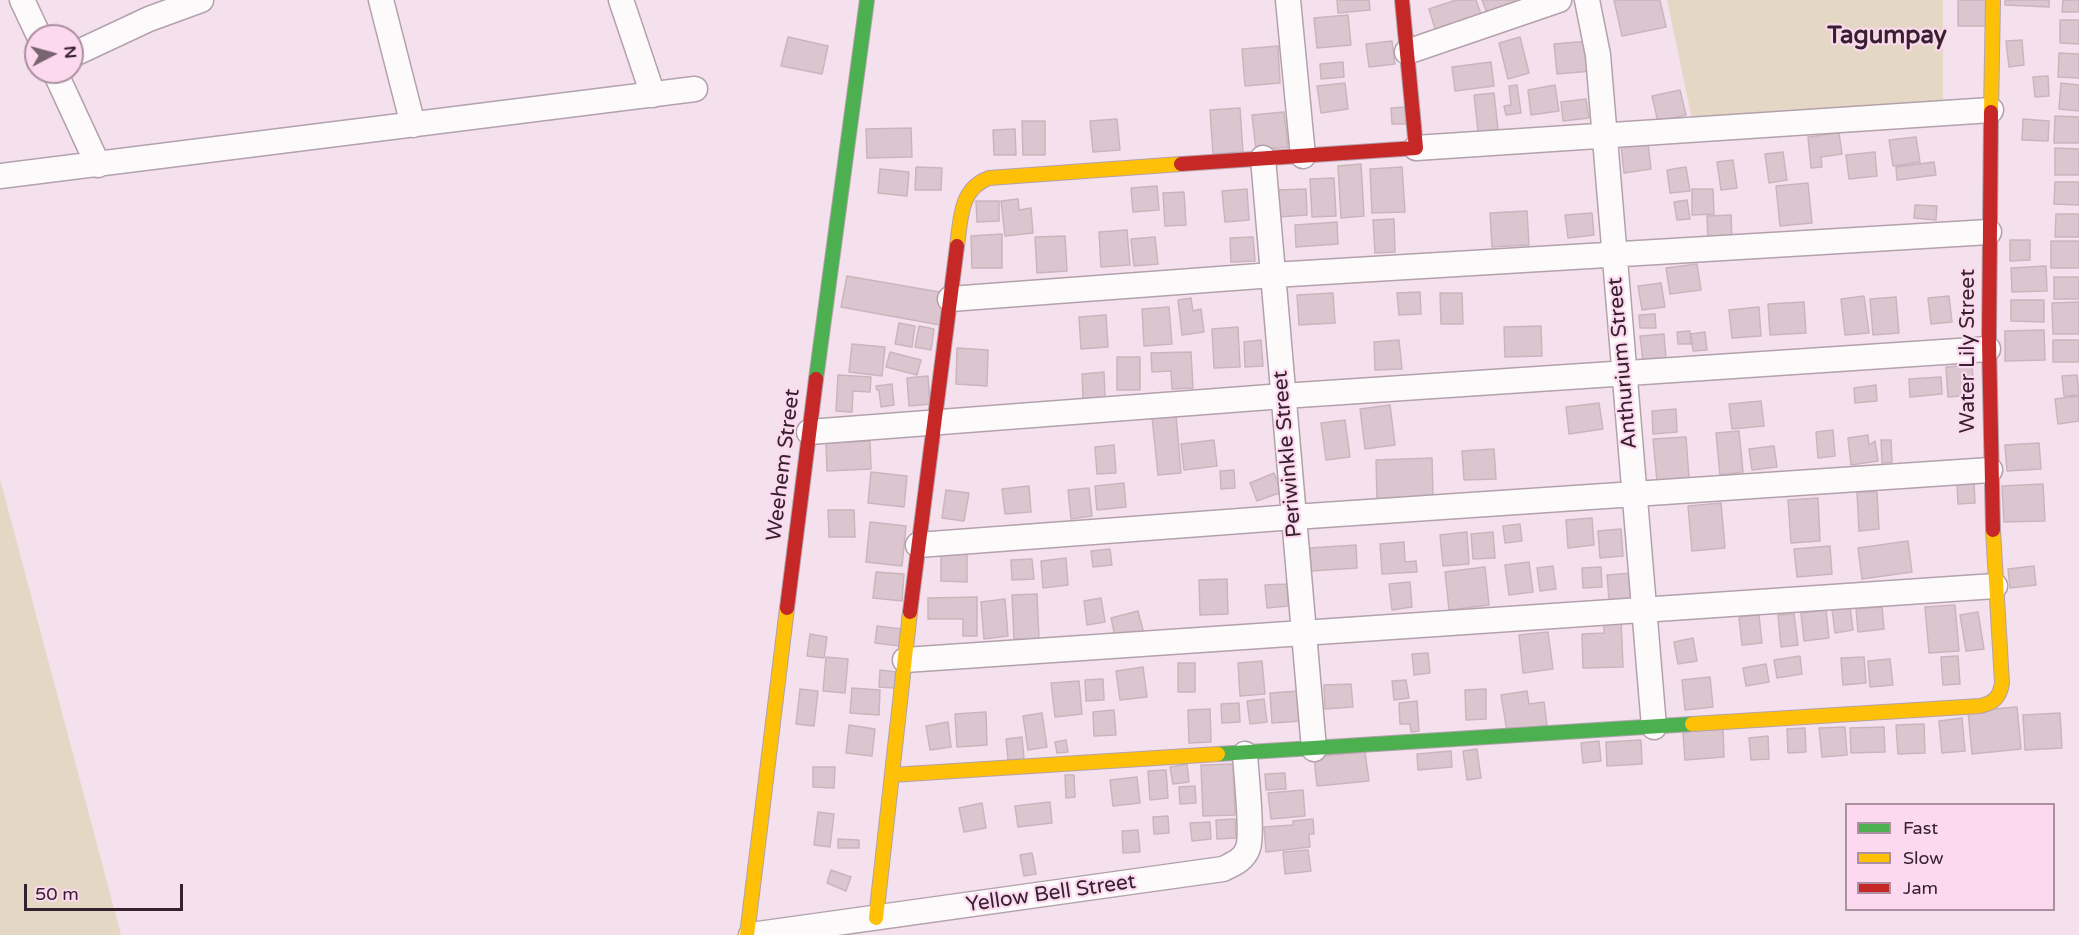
<!DOCTYPE html>
<style>
body{margin:0}
#map{position:relative;width:2079px;height:935px;overflow:hidden;background:#f4e1ed;font-family:"Varela Round",sans-serif}
canvas{display:block}
.legend{position:absolute;left:1845px;top:803px;width:210px;height:108px;box-sizing:border-box;background:#fcd9ee;border:2px solid #ad8fa2;margin:0;padding:8px 10px;list-style:none;font-size:18px;color:#372130}
.legend li{display:flex;align-items:center;gap:12px;height:30px}
.legend b{width:30px;border:2px solid #ad8fa2}
.north{position:absolute;left:24px;top:24px;width:60px;height:60px;box-sizing:border-box;background:#fcd9ee;border:2px solid #ad8fa2;border-radius:50%;rotate:84deg;font-size:16px;font-weight:700;line-height:24px;text-align:center;color:#372130}
.north::after{content:'';display:block;margin:auto;width:21px;height:27px;background:#796472;clip-path:polygon(50% 0,100% 100%,50% 72%,0 100%)}
.scale{position:absolute;left:24px;top:884px;width:159px;height:27px;box-sizing:border-box;border:3px solid #372130;border-top:0;padding-left:8px;font-size:18px;line-height:21px;white-space:nowrap;color:#372130;-webkit-text-stroke:4px #fcd9ee;paint-order:stroke}
</style>
<div id="map">
<canvas width="2079" height="935"></canvas>
<ul class="legend">
<li><b style="height:8px;background:#4caf50"></b>Fast</li>
<li><b style="height:8px;background:#ffc107"></b>Slow</li>
<li><b style="height:8px;background:#c62828"></b>Jam</li>
</ul>
<div class="north">N</div>
<div class="scale">50 m</div>
</div>
<script>
const c = document.querySelector('canvas').getContext('2d');
c.lineJoin = 'round';
function fillPath(path, color) { c.fillStyle = color; c.fill(path, 'evenodd'); }
function stroke(path, color, width, dash) { c.strokeStyle = color; c.lineWidth = width; c.lineCap = dash ? 'butt' : 'round'; c.setLineDash(dash || []); c.stroke(path); }
function drawText(font, color, halo, rows, align = 'center') {
  c.font = font + ' "Varela Round",sans-serif'; c.lineWidth = 4.5; c.setLineDash([]); c.textBaseline = 'middle'; c.strokeStyle = halo; c.fillStyle = color; for (const [text, x, y, turn = 0] of rows) {
    c.save(); c.translate(x, y); c.rotate((+turn || 0) * Math.PI / 180); c.textAlign = isNaN(turn) ? turn : align; if (halo) c.strokeText(text, 0, 0); c.fillText(text, 0, 0); c.restore();
  }
}
const green = new Path2D(`
 M1667,0H1943V100L1692,119Z
 M0,479L121,935H0Z`);
const building = new Path2D(`
 M1337,0H1369L1370,10L1338,13Z
 M1456,0H1476L1482,17L1436,32L1429,9Z
 M1482,0H1515L1516,1L1487,13Z
 M1614,0H1660L1666,27L1622,36Z
 M1958,0H1988L1987,26H1958Z
 M2005,0H2049V7L2005,5Z
 M2063,0H2079V12H2062Z
 M1348,15L1351,45L1317,48L1314,18Z
 M2060,20H2079V44L2060,43Z
 M788,37L828,46L822,74L781,66Z
 M1520,37L1529,73L1508,79L1499,43Z
 M2022,40L2024,65L2009,67L2006,41Z
 M1392,41L1395,64L1369,67L1366,44Z
 M1589,41L1592,71L1557,74L1554,44Z
 M1278,46L1280,83L1245,86L1242,49Z
 M2059,53L2079,54V78L2058,77Z
 M1343,62L1344,77L1321,79L1320,64Z
 M1491,62L1494,86L1455,91L1452,67Z
 M2048,76L2049,96L2035,97L2033,77Z
 M1345,83L1348,109L1321,113L1317,86Z
 M2061,83L2079,85V111L2059,109Z
 M1517,85L1521,113L1506,115L1504,106L1511,105L1509,86Z
 M1555,85L1559,111L1531,115L1528,90Z
 M1680,90L1686,115L1658,122L1652,96Z
 M1494,93L1499,138L1479,140L1474,95Z
 M1586,99L1589,118L1563,121L1561,102Z
 M1405,107L1406,124H1392L1391,108Z
 M1240,108L1243,152L1213,154L1210,110Z
 M1284,112L1288,147L1256,150L1252,115Z
 M2055,116L2079,117V143H2054Z
 M1117,119L1120,150L1093,152L1090,121Z
 M2023,119L2049,121L2048,141L2022,140Z
 M1022,121H1045V155H1023Z
 M911,128L912,157L867,158L866,129Z
 M1015,129L1016,155H994L993,130Z
 M1839,133L1842,154L1821,157L1822,167L1811,168L1808,137Z
 M1916,137L1920,162L1893,166L1889,140Z
 M1648,142L1651,169L1624,173L1621,145Z
 M2055,148L2079,149V175H2055Z
 M1783,152L1787,180L1769,183L1765,154Z
 M1875,152L1877,176L1849,179L1846,155Z
 M1733,160L1737,188L1721,190L1717,162Z
 M1934,162L1936,175L1897,180L1896,167Z
 M1361,164L1364,216L1341,218L1338,166Z
 M916,167L942,168L941,190H915Z
 M1402,167L1405,212L1372,213L1370,169Z
 M1686,167L1690,191L1670,193L1667,170Z
 M880,169L909,172L907,196L878,193Z
 M1334,178L1336,216L1312,217L1310,179Z
 M2055,182H2079V205L2054,204Z
 M1808,183L1812,223L1780,226L1776,186Z
 M1157,186L1159,210L1133,212L1131,188Z
 M1247,189L1249,220L1225,222L1222,191Z
 M1306,189L1307,215L1278,217L1277,190Z
 M1692,189H1713L1714,214L1692,215Z
 M1184,192L1186,225L1165,226L1163,193Z
 M1018,199L1019,210L1031,208L1033,233L1005,236L1001,201Z
 M1687,200L1690,219L1677,220L1674,202Z
 M976,201H999V221L977,222Z
 M1915,205L1937,206L1936,220L1914,218Z
 M1527,211L1529,245L1492,247L1490,213Z
 M1592,213L1594,235L1568,238L1565,215Z
 M2056,214H2079V237H2055Z
 M1731,215L1732,239L1708,241L1707,216Z
 M1394,219L1395,252L1375,253L1373,220Z
 M1337,222L1338,244L1296,247L1295,225Z
 M1127,230L1130,265L1101,267L1099,232Z
 M1002,234V268H972L971,236Z
 M1065,236L1067,271L1037,273L1035,237Z
 M1155,237L1158,264L1134,266L1131,239Z
 M1253,237L1255,261L1231,262L1230,238Z
 M2010,240H2030V260L2010,261Z
 M2051,241H2079V268H2051Z
 M1697,264L1701,290L1670,294L1666,268Z
 M2046,266L2047,291L2012,292L2011,268Z
 M847,276L945,293L940,325L841,307Z
 M2054,277H2079V299H2054Z
 M1661,283L1665,307L1642,310L1638,286Z
 M1420,292L1421,314L1399,315L1397,293Z
 M1333,293L1335,323L1299,325L1297,295Z
 M1440,293H1462L1463,324H1441Z
 M1864,296L1869,333L1845,335L1841,299Z
 M1949,296L1952,322L1931,324L1928,298Z
 M1896,297L1899,333L1873,335L1870,299Z
 M1191,298L1193,311L1201,309L1204,332L1182,335L1178,300Z
 M2011,300H2044V322L2011,321Z
 M1804,302L1806,333L1770,335L1768,304Z
 M2079,302V334H2053L2052,303Z
 M1169,307L1172,344L1144,346L1142,309Z
 M1759,307L1761,336L1732,338L1729,310Z
 M1655,314L1656,328H1640L1639,315Z
 M1106,315L1108,347L1081,349L1079,317Z
 M899,323L915,326L912,347L895,344Z
 M919,326L934,329L931,350L915,347Z
 M1541,326L1542,356L1505,357L1504,327Z
 M1238,327L1240,367L1214,368L1212,329Z
 M2044,330L2045,360L2005,361V331Z
 M1690,331L1691,344H1678L1677,332Z
 M1705,332L1707,350L1693,351L1691,334Z
 M1664,334L1666,359L1643,361L1640,336Z
 M1261,340L1263,366L1245,367L1244,342Z
 M1399,340L1402,369L1375,370L1374,342Z
 M2053,340H2079V362H2053Z
 M852,344L885,347L882,376L849,372Z
 M957,348L988,350L987,386L956,384Z
 M890,352L921,360L917,375L886,367Z
 M1191,352L1193,388L1172,389L1171,371L1152,372L1151,353Z
 M1117,357H1140V390H1117Z
 M1972,365L1974,395L1948,397L1946,367Z
 M1104,372L1105,398L1083,399L1082,374Z
 M838,375L871,377L870,392L853,391L852,412L836,411Z
 M2077,375L2079,395L2064,396L2062,376Z
 M928,376L930,404L909,406L907,378Z
 M1941,377L1942,394L1910,397L1909,379Z
 M892,384L894,405L881,407L879,390H877L876,386Z
 M1876,385L1877,401L1855,403L1854,388Z
 M2079,396V421L2058,424L2055,399Z
 M1761,401L1764,426L1732,429L1729,404Z
 M1599,403L1603,429L1569,434L1566,407Z
 M1390,405L1395,445L1365,449L1360,409Z
 M1676,409L1677,432L1653,434L1652,411Z
 M1176,415L1181,473L1158,475L1152,417Z
 M1345,420L1350,457L1326,460L1321,423Z
 M1833,430L1835,456L1818,458L1816,432Z
 M1739,431L1743,472L1720,475L1716,433Z
 M1868,435L1869,445L1875,441L1878,461L1851,465L1848,438Z
 M1686,437L1689,478L1657,481L1653,439Z
 M1214,440L1217,466L1184,470L1181,444Z
 M1881,440H1891L1892,462L1882,463Z
 M870,441L871,469L827,471L826,443Z
 M2039,443L2041,469L2007,471L2005,445Z
 M1114,445L1116,473L1097,474L1095,447Z
 M1774,446L1777,467L1752,470L1749,449Z
 M1494,449L1496,479L1464,480L1462,451Z
 M1432,458L1433,497L1377,499L1376,460Z
 M1234,470L1235,488L1221,489L1220,471Z
 M871,472L907,476L904,507L868,503Z
 M1274,473L1282,492L1257,501L1250,483Z
 M1974,482L1975,503L1958,504L1957,483Z
 M1124,483L1126,507L1097,510L1095,486Z
 M2043,484L2045,521L2004,522L2002,486Z
 M1029,486L1031,512L1005,514L1002,489Z
 M1089,488L1092,516L1071,519L1068,490Z
 M946,490L969,493L964,521L942,518Z
 M1857,492H1877L1879,529L1859,531Z
 M1818,498L1820,541L1791,543L1788,500Z
 M1721,503L1725,548L1692,551L1688,506Z
 M828,510H854L855,537H829Z
 M1592,518L1594,545L1568,548L1566,520Z
 M870,522L906,526L902,566L866,562Z
 M1520,524L1522,541L1505,543L1503,526Z
 M1621,529L1623,556L1600,558L1598,531Z
 M1467,532L1469,564L1443,566L1440,535Z
 M1493,532L1495,558L1473,559L1471,534Z
 M1908,541L1912,572L1862,579L1858,548Z
 M1404,542L1405,562L1416,561L1417,572L1382,574L1380,544Z
 M1356,545L1357,568L1311,571L1310,548Z
 M1830,546L1832,574L1797,577L1794,549Z
 M1110,549L1112,565L1093,567L1091,551Z
 M941,552L967,553V582L941,581Z
 M1066,558L1068,585L1043,588L1041,561Z
 M1032,559L1034,579L1012,580L1011,560Z
 M1529,562L1533,592L1509,595L1505,565Z
 M1553,566L1556,589L1540,591L1537,568Z
 M2034,566L2036,585L2010,588L2008,569Z
 M1485,567L1489,605L1449,610L1445,572Z
 M1601,567L1602,587L1583,588L1582,568Z
 M876,572L904,574L902,601L873,598Z
 M1633,573L1635,598L1609,600L1607,575Z
 M1227,579L1228,614L1200,615L1199,580Z
 M1410,582L1412,607L1392,610L1389,584Z
 M1287,584L1288,606L1267,608L1265,585Z
 M1037,594L1039,639H1014L1012,595Z
 M977,597V636H963V619H928V598Z
 M1101,598L1105,622L1087,625L1084,601Z
 M1005,599L1008,636L984,639L981,602Z
 M1955,605L1959,651L1929,653L1925,607Z
 M1850,606L1853,630L1835,633L1832,609Z
 M1882,607L1884,629L1858,632L1856,609Z
 M1826,610L1829,638L1804,641L1801,613Z
 M1138,611L1144,634L1116,641L1111,618Z
 M1978,612L1984,649L1966,651L1960,615Z
 M1794,614L1798,645L1781,647L1778,615Z
 M1759,615L1762,643L1742,645L1739,617Z
 M1621,620L1623,667L1583,668L1582,634L1604,633V621Z
 M877,626L902,629L900,646L875,643Z
 M1548,632L1553,669L1523,673L1519,635Z
 M810,634L827,637L824,658L807,656Z
 M1693,638L1697,661L1678,664L1674,642Z
 M1428,653L1430,673L1414,675L1412,654Z
 M1800,656L1802,674L1777,678L1774,660Z
 M1958,656L1960,684L1943,685L1941,657Z
 M826,657L848,659L845,693L823,691Z
 M1864,657L1866,683L1843,685L1841,658Z
 M1890,659L1893,685L1870,687L1868,661Z
 M1262,661L1265,694L1240,696L1238,663Z
 M1178,663H1195V692H1178Z
 M1766,664L1769,682L1746,686L1743,668Z
 M1143,667L1147,697L1120,700L1116,671Z
 M880,670L896,672L894,688L879,687Z
 M1710,677L1713,707L1685,710L1682,680Z
 M1103,679L1104,700L1086,701L1085,680Z
 M1406,680L1409,698L1394,700L1392,681Z
 M1079,681L1082,714L1055,717L1051,683Z
 M1351,684L1353,707L1325,709L1324,685Z
 M852,688L880,690L879,715L850,713Z
 M800,689L818,691L814,726L796,724Z
 M1486,689V719L1466,720L1465,690Z
 M1299,691L1302,721L1272,723L1270,693Z
 M1527,691L1529,704L1544,702L1547,725L1507,731L1501,695Z
 M1264,699L1267,722L1250,724L1247,701Z
 M1417,701L1419,731L1411,732L1410,724H1400L1399,703Z
 M1239,703L1240,722L1222,723L1221,704Z
 M2017,707L2021,749L1972,754L1968,711Z
 M1210,709L1211,742L1189,743L1188,710Z
 M1114,710L1116,735L1094,736L1093,712Z
 M986,712L987,745L957,747L955,714Z
 M1042,713L1047,747L1028,750L1023,716Z
 M2060,713L2062,748L2025,750L2023,715Z
 M1962,718L1965,751L1942,753L1939,721Z
 M948,722L951,747L930,750L926,726Z
 M1924,724L1925,753L1898,754L1896,725Z
 M849,725L875,729L872,756L846,753Z
 M1845,727L1847,755L1822,757L1819,728Z
 M1884,727L1885,752L1851,753L1850,728Z
 M1805,728L1806,752L1788,753L1787,729Z
 M1723,729L1724,757L1685,760L1683,732Z
 M1768,736L1769,759L1751,760L1749,738Z
 M1022,737L1024,759L1008,760L1006,739Z
 M1066,740L1068,752L1057,753L1055,742Z
 M1641,740L1642,764L1607,766L1606,742Z
 M1599,741L1601,761L1583,763L1581,743Z
 M1477,749L1481,778L1467,780L1463,751Z
 M1451,751L1452,767L1418,770L1417,754Z
 M1365,752L1369,781L1317,786L1314,757Z
 M1187,764L1189,782L1173,784L1170,767Z
 M1233,764L1235,815L1203,816L1201,765Z
 M813,767H835L834,788L813,787Z
 M1166,770L1168,798L1150,800L1148,771Z
 M1285,773L1286,789L1266,790L1265,774Z
 M1065,775H1074L1075,797L1066,798Z
 M1137,777L1140,803L1113,806L1110,780Z
 M1195,786L1196,803L1180,804L1179,787Z
 M1303,790L1305,816L1271,819L1268,793Z
 M1050,802L1052,823L1018,827L1015,806Z
 M982,803L986,828L964,832L959,808Z
 M818,812L834,814L830,847L814,845Z
 M1168,816L1169,833L1154,834L1153,817Z
 M1235,819L1236,838L1217,839L1216,820Z
 M1313,819L1314,834H1309L1310,847L1266,852L1264,827L1293,825V821Z
 M1210,822L1211,839L1192,841L1190,823Z
 M1138,830L1140,852L1123,853L1122,831Z
 M838,839L859,840V848H838Z
 M1308,850L1311,871L1285,874L1283,852Z
 M1032,853L1036,874L1024,876L1020,855Z
 M831,870L851,877L846,891L827,883Z`);
const street = new Path2D(`
 M22,0L39,36
 M381,0L413,125
 M621,0L653,95
 M1288,0L1303,156
 M1587,0L1598,55L1654,727
 M1407,52L1559,0
 M72,55L149,19L201,0
 M55,72L98,165
 M1416,148L1991,110
 M1263,158L1314,749
 M0,176L695,89
 M950,299L1273,275L1989,232
 M809,432L1283,396L1988,349
 M918,545L1294,517L1990,470
 M905,660L1995,586
 M751,935L1223,869C1233,864 1244,860 1248,848C1253,833 1246,773 1245,754`);
const fast = new Path2D(`
 M816,379L867,0
 M1218,754L1692,724`);
const slow = new Path2D(`
 M1991,112L1993,0
 M957,246C961,220 959,189 989,178L1181,164
 M1692,724L1980,706C1994,703 2000,697 2002,683L1993,530
 M892,775L1218,754
 M876,918L910,612
 M747,935L787,608`);
const jam = new Path2D(`
 M1991,112L1989,342L1993,530
 M1181,164L1416,148L1402,0
 M787,608L816,379
 M910,612L957,246`);
const streetNames = [
 ["Water Lily Street",1968,351,-90],
 ["Anthurium Street",1623,363,-95],
 ["Periwinkle Street",1288,454,-95],
 ["Weehem Street",784,465,-83],
 ["Yellow Bell Street",1051,894,-8]
];
const quarterNames = [
 ["Tagumpay",1887,37]
];
fillPath(green, '#e4d7c4');
fillPath(building, '#dbc6cf');
stroke(building, '#cab5be', 1.5);
stroke(street, '#b3a1ac', 27);
stroke(fast, '#b3a1ac', 16);
stroke(slow, '#b3a1ac', 16);
stroke(jam, '#b3a1ac', 16);
stroke(street, '#fdfafc', 24);
stroke(fast, '#4caf50', 14);
stroke(slow, '#ffc107', 14);
stroke(jam, '#c62828', 14);
drawText('21px', '#372130', '#fcd9ee', streetNames);
drawText('bold 24px', '#372130', '#fcd9ee', quarterNames);
</script>
